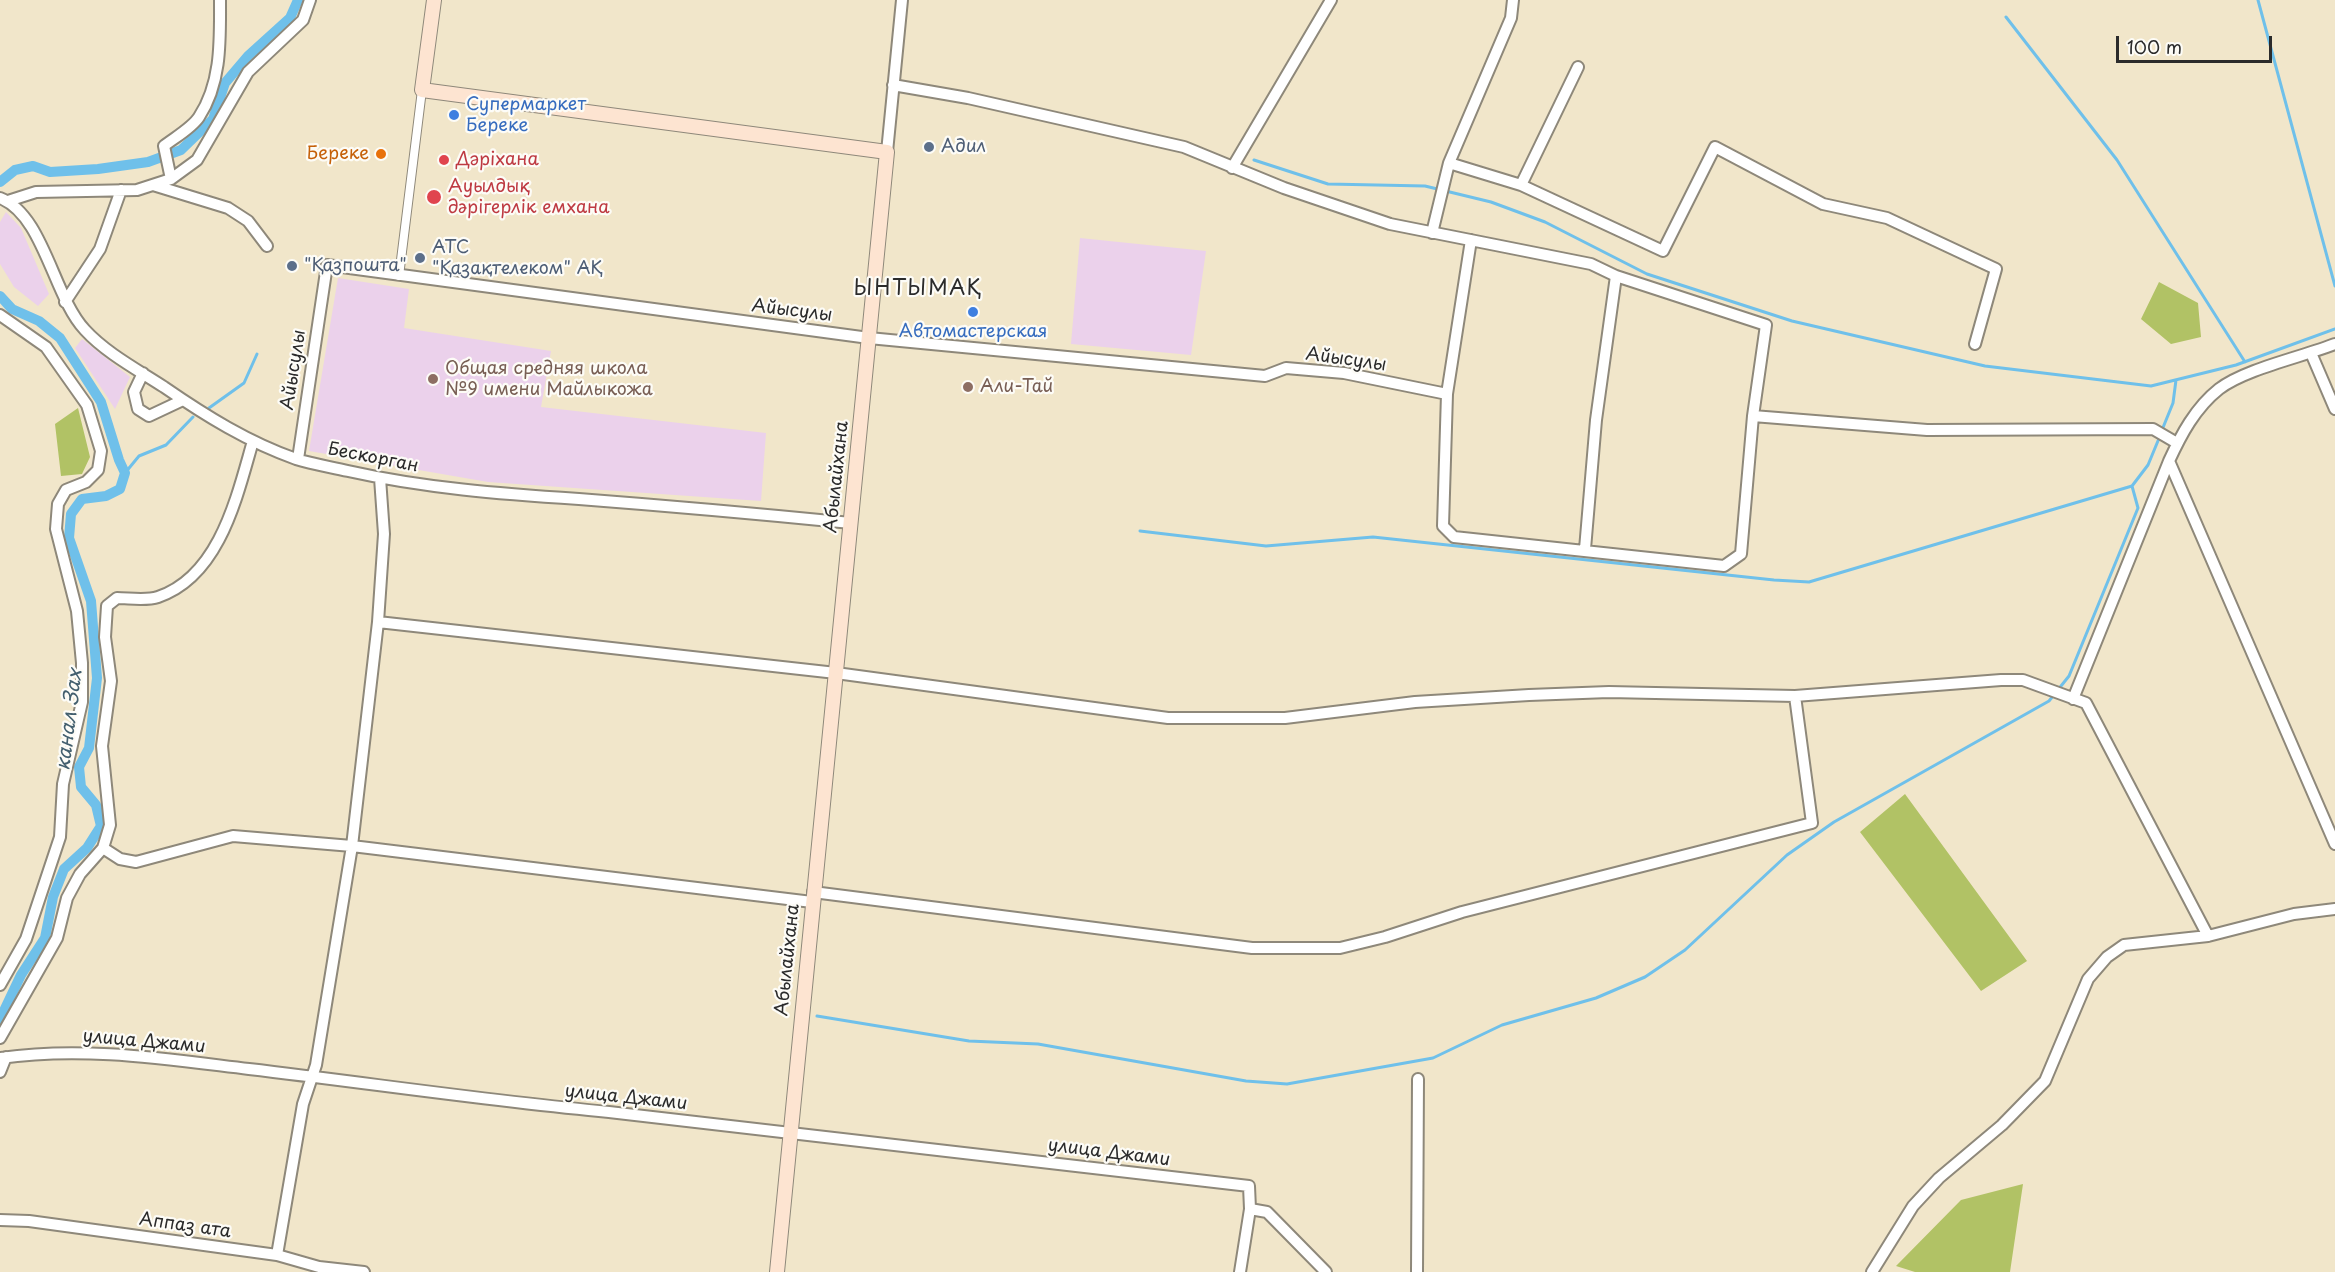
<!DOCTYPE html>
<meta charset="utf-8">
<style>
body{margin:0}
#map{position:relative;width:2335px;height:1272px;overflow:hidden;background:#f1e6ca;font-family:"Playpen Sans",sans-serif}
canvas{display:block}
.scale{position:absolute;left:2116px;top:36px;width:156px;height:27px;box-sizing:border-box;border:3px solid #2b2b2b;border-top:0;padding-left:8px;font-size:18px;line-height:21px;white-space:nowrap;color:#2b2b2b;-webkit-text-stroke:4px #fdfcf7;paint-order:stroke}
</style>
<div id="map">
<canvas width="2335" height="1272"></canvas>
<div class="scale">100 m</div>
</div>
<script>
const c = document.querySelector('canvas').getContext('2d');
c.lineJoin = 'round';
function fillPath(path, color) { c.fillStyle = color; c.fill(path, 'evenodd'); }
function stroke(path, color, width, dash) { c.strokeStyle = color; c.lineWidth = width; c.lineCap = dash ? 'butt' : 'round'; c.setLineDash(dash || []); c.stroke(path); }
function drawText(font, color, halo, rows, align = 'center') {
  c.font = font + ' "Playpen Sans",sans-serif'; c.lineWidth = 4.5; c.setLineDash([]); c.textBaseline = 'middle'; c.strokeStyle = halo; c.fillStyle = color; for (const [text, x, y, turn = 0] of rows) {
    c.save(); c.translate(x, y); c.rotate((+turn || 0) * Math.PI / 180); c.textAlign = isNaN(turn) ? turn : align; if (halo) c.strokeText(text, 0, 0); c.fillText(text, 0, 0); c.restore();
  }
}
const built = new Path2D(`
 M6,212L21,228L49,294L38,306L14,287L0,264V222Z
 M1080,238L1206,251L1191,355L1071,344Z
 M338,278L409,289L404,328L551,351L541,407L766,433L761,501L488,482L309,451Z
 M82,339L130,377L115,409L75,348Z`);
const green = new Path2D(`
 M2159,282L2198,303L2201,337L2171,344L2141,319Z
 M78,408L90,457L82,474L61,476L55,424Z
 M1905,794L2027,961L1981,991L1860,832Z
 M2023,1184L2010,1272H1915L1896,1266L1961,1200Z`);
const stream = new Path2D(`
 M2258,0L2335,286
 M2006,17L2117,160L2245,362
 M1254,160L1328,184L1425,186L1491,202L1545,222L1647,274L1792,321L1985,366L2151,386L2236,365L2335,329
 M209,408L244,383L257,354
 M2162,430L2173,403L2176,380
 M125,473L139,456L166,445L193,417
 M1140,531L1266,546L1373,537L1774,580L1809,582L2132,486L2148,465L2160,436
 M817,1016L969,1041L1038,1044L1246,1081L1287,1084L1433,1058L1502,1025L1596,998L1645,977L1685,950L1787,855L1834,822L2049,701L2069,676L2138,508L2132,486`);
const canal = new Path2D(`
 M0,182L15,170L33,166L50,172L98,169L148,162L181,150L213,119L225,83L248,56L290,18L298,0
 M0,296L12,309L39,321L60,338L101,402L119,460L125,473L120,489L106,496L82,499L71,514L69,538L91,601L97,678L89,748L79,767L81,787L96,805L101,826L87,848L64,869L53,897L45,938L21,975L0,1019`);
const pedestrian = new Path2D(`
 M399,276L422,90`);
const minor = new Path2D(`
 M893,85L968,98L1184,147L1284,188L1390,224L1591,264L1616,276L1766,325L1753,416L1741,554L1724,566L1454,537L1443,526L1447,394L1471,240
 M887,152L902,0
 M1449,163L1511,18L1513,0
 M1232,168L1331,0
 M171,179L164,146C174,138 192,128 199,117C222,82 220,39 220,0
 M153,185L228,208L248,221L267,246
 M1521,185L1578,67
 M0,198C44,215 53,296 85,330C106,353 138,370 164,387C206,416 248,442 296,459C312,464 331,467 348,471C424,488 501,494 579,499C670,506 760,514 851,523
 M8,201L36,192L137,190L171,179L197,160L248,72L303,20L310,0
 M1432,233L1449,163L1521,185L1663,251L1715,147L1823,204L1887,218L1996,269L1975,344
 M65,302L100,249L121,190
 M0,315L46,347L87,405L101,451L98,470L86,482L66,490L58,504L56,529L77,611L82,663V702L63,784L60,837L26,939L0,985
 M2311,353L2335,409
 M143,373L134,392L138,409L149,416L183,400
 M1753,416L1927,430L2153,429L2177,443
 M298,459L327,265L869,338L1265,376L1286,368L1344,373L1447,394
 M2169,461L2335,844
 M1585,549L1596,420L1616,276
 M378,622L836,673L1168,718H1285L1415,702L1529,695L1609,692L1795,696L2001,680H2023L2086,703L2208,936
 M2073,699L2169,461C2181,435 2195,408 2219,389C2245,369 2302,357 2335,344
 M103,848L120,859L136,862L233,836L352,846L812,902
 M813,892L1252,948H1340L1385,937L1462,912L1812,823L1795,696
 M0,1038L57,938L67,898L80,874L103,848L110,825L102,746L111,681L105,637L107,606L117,598C129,598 146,601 158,597C220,576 237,496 253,441
 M0,1058C84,1046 165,1059 249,1069C369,1083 489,1101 609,1112L1249,1186L1250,1209L1240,1272
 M0,1072L6,1057
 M1250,1209L1267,1212L1326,1272
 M0,1220L29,1221L277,1255L319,1267L364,1272
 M277,1255L303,1104L316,1065L352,846L378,622L384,534L380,478
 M1417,1272L1418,1079
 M1872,1272L1913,1206L1939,1178L2002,1125L2045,1081L2088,979L2107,957L2124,945L2208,936L2294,914L2335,909`);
const secondary = new Path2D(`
 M434,0L422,90L887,152L777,1272`);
const markers = [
 [454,115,6,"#3f7fe0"],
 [929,147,6,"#5c6f8a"],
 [381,154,6,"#e8710a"],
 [444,160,6,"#e0444e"],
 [434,197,8,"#e0444e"],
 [420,258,6,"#5c6f8a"],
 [292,266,6,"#5c6f8a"],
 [973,312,6,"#3f7fe0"],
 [433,379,6,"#8d6e63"],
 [968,387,6,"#8d6e63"]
];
const shopNames = [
 ["Супермаркет",466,105],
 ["Береке",466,126],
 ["Автомастерская",973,332,"center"]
];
const serviceNames = [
 ["Адил",941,147],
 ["АТС",432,248],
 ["\"Қазақтелеком\" АҚ",432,269],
 ["\"Қазпошта\"",304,266]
];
const foodNames = [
 ["Береке",369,154]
];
const healthNames = [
 ["Дәріхана",456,160],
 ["Ауылдық",448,187],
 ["дәрігерлік емхана",448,208]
];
const streetNames = [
 ["Айысулы",792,311,7],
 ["Айысулы",1346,360,8],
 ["Айысулы",294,370,-81],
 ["Бескорган",373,458,11],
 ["Абылайхана",837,477,-84],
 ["Абылайхана",788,960,-84],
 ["улица Джами",144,1042,5],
 ["улица Джами",626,1098,6],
 ["улица Джами",1109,1153,7],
 ["Аппаз ата",185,1226,8]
];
const educationNames = [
 ["Общая средняя школа",445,369],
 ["№9 имени Майлыкожа",445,390],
 ["Али-Тай",980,387]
];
const waterNames = [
 ["канал Зах",70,720,-83]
];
const quarterNames = [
 ["ЫНТЫМАҚ",918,289]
];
fillPath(built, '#ebd1eb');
fillPath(green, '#b1c265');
stroke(stream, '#6fc0ea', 3);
stroke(canal, '#6fc0ea', 10);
stroke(pedestrian, '#8e887a', 10);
stroke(minor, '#8e887a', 14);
stroke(secondary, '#8e887a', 16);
stroke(pedestrian, '#fff', 8);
stroke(minor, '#fff', 10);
stroke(secondary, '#fde4d1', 14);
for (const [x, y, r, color] of markers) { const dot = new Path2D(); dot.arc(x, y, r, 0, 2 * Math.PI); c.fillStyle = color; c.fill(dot); stroke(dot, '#fdfcf7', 2); }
drawText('18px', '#366cbe', '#fdfcf7', shopNames, 'left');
drawText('18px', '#4e5e75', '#fdfcf7', serviceNames, 'left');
drawText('18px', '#c56008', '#fdfcf7', foodNames, 'right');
drawText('18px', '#be3a42', '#fdfcf7', healthNames, 'left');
drawText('18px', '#2b2b2b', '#fdfcf7', streetNames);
drawText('18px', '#785e54', '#fdfcf7', educationNames, 'left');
drawText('italic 20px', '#435f6e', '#fdfcf7', waterNames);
c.letterSpacing = '1.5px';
drawText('21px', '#2b2b2b', '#fdfcf7', quarterNames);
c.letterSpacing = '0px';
</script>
